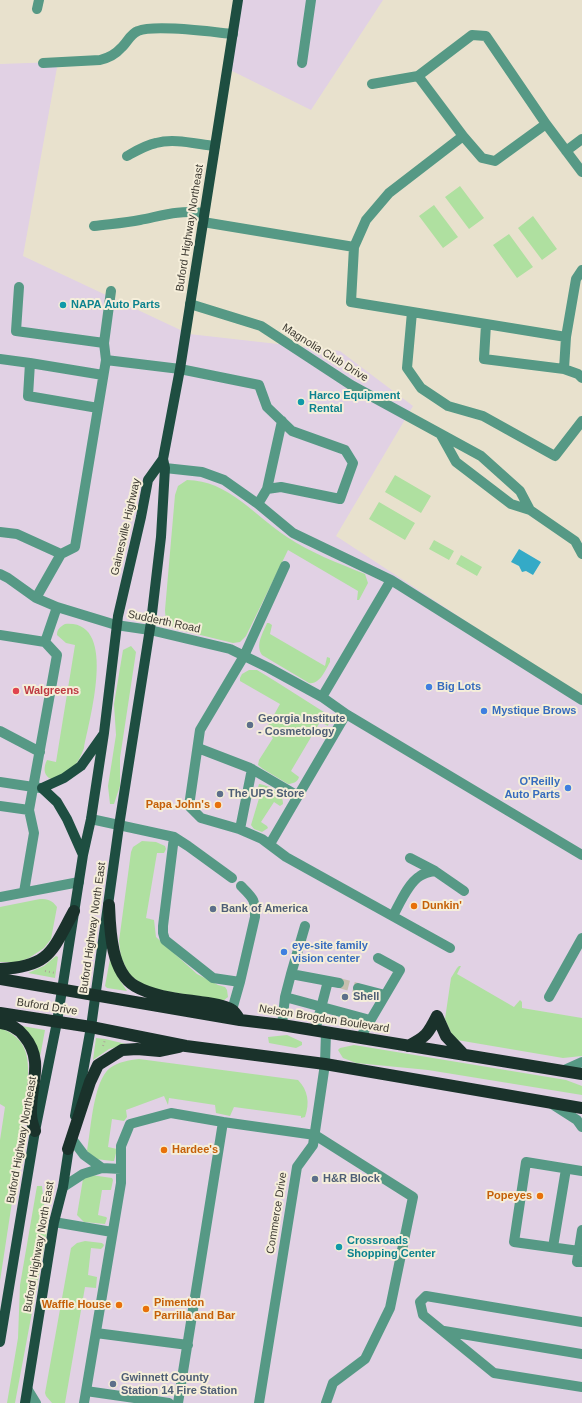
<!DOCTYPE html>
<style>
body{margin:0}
canvas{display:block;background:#e8e1cd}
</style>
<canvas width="582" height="1403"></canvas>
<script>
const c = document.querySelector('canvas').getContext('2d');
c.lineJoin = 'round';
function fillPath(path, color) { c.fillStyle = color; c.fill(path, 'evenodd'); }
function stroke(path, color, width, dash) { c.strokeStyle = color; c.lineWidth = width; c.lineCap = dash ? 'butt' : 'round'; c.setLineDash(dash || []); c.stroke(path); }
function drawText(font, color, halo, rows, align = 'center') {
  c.font = font + ' Helvetica,sans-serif'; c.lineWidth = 4; c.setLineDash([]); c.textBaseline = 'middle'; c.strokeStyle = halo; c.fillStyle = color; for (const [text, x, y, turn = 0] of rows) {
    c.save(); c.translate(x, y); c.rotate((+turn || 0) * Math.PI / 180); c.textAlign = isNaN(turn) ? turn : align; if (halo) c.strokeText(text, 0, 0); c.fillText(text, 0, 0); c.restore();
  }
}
const commercial = new Path2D(`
 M235,0H383L311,110L226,68Z
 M58,62L23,256L189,334L340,351L413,406L336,536L582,697V1403H0V64Z`);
const green = new Path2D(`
 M460,186L484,218L469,229L445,197Z
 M434,205L458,237L443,248L419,216Z
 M533,216L557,249L542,260L518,228Z
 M509,234L533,267L517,278L493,245Z
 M395,475L431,496L421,513L385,492Z
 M187,480C228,480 256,517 287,537C311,553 338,563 365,574L368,583L359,600H357L358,591L288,550L246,636L240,642L233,643L176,629C168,624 165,619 165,610L175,495L178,486Z
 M379,502L415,523L405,540L369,519Z
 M434,540L454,551L449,560L429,549Z
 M461,555L482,567L477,576L456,564Z
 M267,623H269L272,625L270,634L325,666L327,657L330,658V662C326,669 320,685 309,683L262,655C255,645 263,633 267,623Z
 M65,624C119,619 89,720 84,748C76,769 71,770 52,779L49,778C43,774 44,766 47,760L56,762L75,645L66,643L57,635C57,629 60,627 65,624Z
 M131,646L136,652L120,758V786L114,804H110L108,786L116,735L114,704L123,650Z
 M249,670H257L275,681L327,714L330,718L328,726L320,722L291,771L299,777C298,782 292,784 288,784L263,769L258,765L259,760L273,738L265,731L280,704L240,681V678L242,674Z
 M259,784C268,785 284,793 283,804L280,806L274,802L261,822L267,826L268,828L262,832L254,829L251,825L260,795L257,791Z
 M142,841L156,842L165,846L166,849L164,853H157L146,918L154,920L156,937L197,974L218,985L225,987L227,990L228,997L223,1001L148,988L131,976L127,970L121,957L119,941L131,852L133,847Z
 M40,899C48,899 52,900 57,907L51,939L44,948L29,958L18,962H0V907Z
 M56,956L58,957L55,978L28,973L44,966Z
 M110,959L119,979L127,991L107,988L105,986Z
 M459,966H461L457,974L514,1007L520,1000L522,1002V1008L582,1018V1056L563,1058L457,1040L453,1037L445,1019L451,978L457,968Z
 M22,1026L45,1030L40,1057Z
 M0,1028C27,1038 29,1056 28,1081L12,1202L0,1281V1140L5,1107L0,1104Z
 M287,1035L302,1042V1045L296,1048L269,1043L268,1037Z
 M96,1038L105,1039L126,1044L109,1049L93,1060Z
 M354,1045L566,1080L582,1086V1095L428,1070L356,1063L343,1058L338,1050L340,1048Z
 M139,1059L298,1080C308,1090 310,1103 305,1117L301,1118V1116L234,1107L230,1116L216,1113L215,1105L169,1098L168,1105L164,1096L126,1110L127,1117L124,1121L112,1119L108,1147L117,1149L114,1161H112L96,1159L87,1151C91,1130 93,1081 110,1068C118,1062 129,1060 139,1059Z
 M91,1175L112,1178L113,1180L111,1190H102L98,1215L106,1217L107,1218L105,1224L84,1222L77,1215L83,1179Z
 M37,1186H42L47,1232L15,1403H7L18,1338L20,1285Z
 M85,1241L102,1243L104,1245L103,1247L101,1249L91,1248L88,1275L97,1277L96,1288L85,1287L65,1403H52L46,1396L45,1393L71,1248L77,1243Z`);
const water = new Path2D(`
 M519,549L541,562L533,575L526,571L522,572L519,566L511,562Z`);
const minorTunnel = new Path2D(`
 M339,983L358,988`);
const path = new Path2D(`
 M45,971L55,973
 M103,1046L105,1040`);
const minor = new Path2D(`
 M37,9L39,0
 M43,63L100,60C108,58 115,55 121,48C127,43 130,34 138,31C155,24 212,32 233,34
 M302,63L311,0
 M418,76L463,136
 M546,124L582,172
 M566,151L582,139
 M127,156C136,151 146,145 156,143C174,138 196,144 215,146
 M203,222L354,247L351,302L566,337L564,369L578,374L582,378
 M94,226C109,224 125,223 140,220C165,215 178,210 204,213
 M354,247L366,220L389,193L463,136L482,158L495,161L546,124L486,36L472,35L418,76L372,84
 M19,287L16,331L104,343L106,360L180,369L259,385L267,407L292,431L345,450L353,463L340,499L281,487L267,489L258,504
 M190,304L261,326L351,385L481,456L520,491L530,510
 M412,312L407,368L421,388L448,406L483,416L555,456L582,421
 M486,324L484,359L564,369
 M566,337L576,279L582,270
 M104,343L111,291
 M0,359L30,363
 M98,408L28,396L30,363L103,375
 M441,435L456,462L511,504L530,510L575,541L582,554
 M165,468L202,472L224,480L258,504L293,533L391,580L322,697
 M267,489L282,421
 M0,532L17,534L61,554
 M285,566L244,656L200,730L189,806L201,818L239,829L262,839L286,857L450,948
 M0,574L8,578L36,598L57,607L116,625L150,630L230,649L269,668L322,697L346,714L298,796
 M391,580L582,700
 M36,598L61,554L75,547L106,360
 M0,635L45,642
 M346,714L582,855
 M0,731L40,752
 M198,748L250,768L298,796L270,844
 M0,782L40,788
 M0,806L29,810
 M91,819L174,837L188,846L232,878
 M240,829L252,769
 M174,837L163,926V933L165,940L213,978L240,982L232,1010
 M410,858L435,871L464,891
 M24,892L34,833L29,810L57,655L45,642L57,607
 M0,897L79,882
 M393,916C399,905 408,883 420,876C424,873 429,872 435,871
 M305,926L291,974L339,983
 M240,982L255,917C255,899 254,899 241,886
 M358,988L385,995
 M285,997L291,974
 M549,997L582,938
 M282,1025L285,997L370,1020
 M315,1031L328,981
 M360,1038L400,970L378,958
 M562,1071L582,1062
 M552,1104L577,1120L582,1127
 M72,1139L84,1155L102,1168
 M63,1187L83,1174L102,1168L121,1169
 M54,1222L112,1232
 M582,1230L577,1262H582
 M553,1247L566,1169
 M579,1251L514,1242L526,1162L582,1171
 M582,1322L426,1296L420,1302L423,1315L494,1373L582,1387
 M444,1331L582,1354
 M96,1333L188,1345
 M28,1390L36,1403
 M86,1391L169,1403
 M84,1403L121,1183V1146L130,1124L171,1113L223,1122
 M178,1403L223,1122L315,1135L413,1197L390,1308L365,1359L333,1383L326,1403
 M259,1403L297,1167L313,1145L325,1064L326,1032`);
const major = new Path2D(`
 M83,855L67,819L57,802L42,788L64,778L81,766L103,735
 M75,1116L91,1027L119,826L151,622L161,537L165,468L163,459
 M0,1342L35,1131L57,1022L83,855L91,819L104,733L118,616L141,517L148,480L163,459L180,369L238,0
 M25,1403L54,1222L63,1187L70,1141`);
const highway = new Path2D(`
 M109,905C110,930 111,972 135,986C154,997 179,999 200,1002C208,1003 226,1005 232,1010C235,1012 238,1017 240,1020
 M0,969C50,967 52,951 74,911
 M0,979L240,1020L282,1025L582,1074
 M0,1013L91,1027L186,1046L325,1064L582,1108
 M437,1016L446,1036L464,1055
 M0,1023C9,1024 18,1028 24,1036C45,1061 30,1085 31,1113C31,1119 33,1126 35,1131
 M408,1046C426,1037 428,1034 437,1016
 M68,1149L90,1082L98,1065L122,1050L137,1049L160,1051L179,1047`);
const markers = [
 [63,305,4,"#0f9aa8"],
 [301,402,4,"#0f9aa8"],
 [429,687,4,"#3f7fe0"],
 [16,691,4,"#e0444e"],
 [484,711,4,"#3f7fe0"],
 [250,725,4,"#5c6f8a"],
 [568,788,4,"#3f7fe0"],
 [220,794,4,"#5c6f8a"],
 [218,805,4,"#e8710a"],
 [414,906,4,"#e8710a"],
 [213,909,4,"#5c6f8a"],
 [284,952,4,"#3f7fe0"],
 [345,997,4,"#5c6f8a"],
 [164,1150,4,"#e8710a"],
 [315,1179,4,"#5c6f8a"],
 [540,1196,4,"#e8710a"],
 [339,1247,4,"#0f9aa8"],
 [119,1305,4,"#e8710a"],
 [146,1309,4,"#e8710a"],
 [113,1384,4,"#5c6f8a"]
];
const streetNames = [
 ["Buford Highway Northeast",190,228,-81],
 ["Magnolia Club Drive",325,353,32],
 ["Gainesville Highway",126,527,-77],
 ["Sudderth Road",164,622,12],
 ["Buford Highway North East",93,928,-82],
 ["Buford Drive",47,1007,9],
 ["Nelson Brogdon Boulevard",324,1019,9],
 ["Buford Highway Northeast",22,1140,-80],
 ["Commerce Drive",277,1213,-81],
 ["Buford Highway North East",39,1247,-80]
];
const cultureNames = [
 ["NAPA Auto Parts",71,305],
 ["Harco Equipment",309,396],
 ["Rental",309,409],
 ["Crossroads",347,1241],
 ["Shopping Center",347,1254]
];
const shopNames = [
 ["Big Lots",437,687],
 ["Mystique Brows",492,711],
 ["O'Reilly",560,782,"right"],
 ["Auto Parts",560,795,"right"],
 ["eye-site family",292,946],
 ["vision center",292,959]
];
const healthNames = [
 ["Walgreens",24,691]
];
const serviceNames = [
 ["Georgia Institute",258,719],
 ["- Cosmetology",258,732],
 ["The UPS Store",228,794],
 ["Bank of America",221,909],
 ["Shell",353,997],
 ["H&R Block",323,1179],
 ["Gwinnett County",121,1378],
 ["Station 14 Fire Station",121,1391]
];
const foodNames = [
 ["Papa John's",210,805],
 ["Dunkin'",422,906,"left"],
 ["Hardee's",172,1150,"left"],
 ["Popeyes",532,1196],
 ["Pimenton",154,1303,"left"],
 ["Parrilla and Bar",154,1316,"left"],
 ["Waffle House",111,1305]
];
fillPath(commercial, '#e1d1e4');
fillPath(green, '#afe0a0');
fillPath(water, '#34aac7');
stroke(minorTunnel, '#c6bfae', 10, [10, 5]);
stroke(path, '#aea898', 2, [1, 3]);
stroke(minor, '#569985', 10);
stroke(major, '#1e4e41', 10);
stroke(highway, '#1a322b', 12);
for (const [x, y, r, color] of markers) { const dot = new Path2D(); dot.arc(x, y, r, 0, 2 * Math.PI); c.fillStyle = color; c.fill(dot); stroke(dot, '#f5eeda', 1.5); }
drawText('11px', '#3c3931', '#f5eeda', streetNames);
drawText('bold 11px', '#0d838f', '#f5eeda', cultureNames, 'left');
drawText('bold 11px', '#366cbe', '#f5eeda', shopNames, 'left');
drawText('bold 11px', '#be3a42', '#f5eeda', healthNames, 'left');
drawText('bold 11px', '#4e5e75', '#f5eeda', serviceNames, 'left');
drawText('bold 11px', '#c56008', '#f5eeda', foodNames, 'right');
</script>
